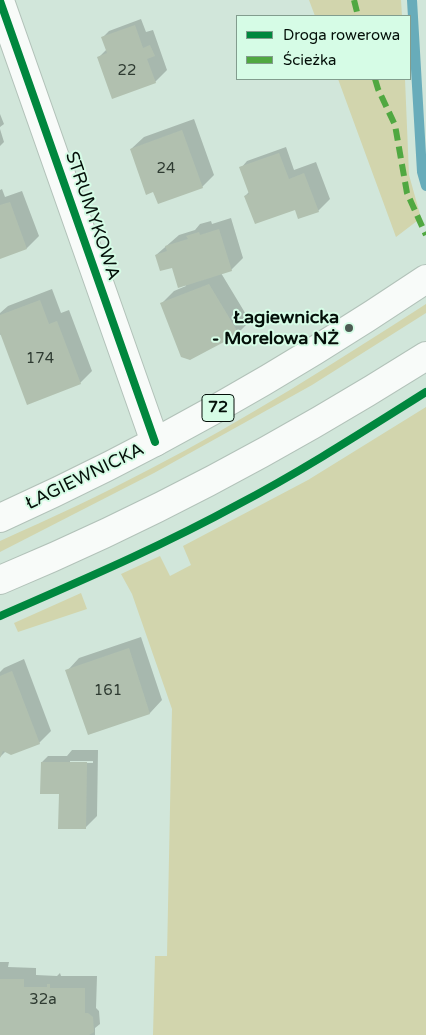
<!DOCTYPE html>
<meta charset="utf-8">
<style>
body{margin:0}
#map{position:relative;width:426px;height:1035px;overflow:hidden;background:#d1e6da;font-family:"Varela Round",sans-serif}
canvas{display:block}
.legend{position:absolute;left:236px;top:15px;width:175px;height:65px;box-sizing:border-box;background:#d6fce6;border:1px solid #829d8e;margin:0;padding:6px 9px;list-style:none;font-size:15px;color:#040f09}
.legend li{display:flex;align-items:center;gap:10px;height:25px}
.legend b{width:25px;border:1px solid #829d8e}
</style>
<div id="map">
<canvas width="426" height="1035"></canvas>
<ul class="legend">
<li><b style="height:6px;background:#00873e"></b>Droga rowerowa</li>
<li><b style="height:6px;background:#50a841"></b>Ścieżka</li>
</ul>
</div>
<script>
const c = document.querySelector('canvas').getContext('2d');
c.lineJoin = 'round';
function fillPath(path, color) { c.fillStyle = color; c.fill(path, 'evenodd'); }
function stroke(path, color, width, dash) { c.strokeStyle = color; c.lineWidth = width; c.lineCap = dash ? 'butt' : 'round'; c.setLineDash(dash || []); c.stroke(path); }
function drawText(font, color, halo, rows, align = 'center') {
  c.font = font + ' "Varela Round",sans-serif'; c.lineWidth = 4; c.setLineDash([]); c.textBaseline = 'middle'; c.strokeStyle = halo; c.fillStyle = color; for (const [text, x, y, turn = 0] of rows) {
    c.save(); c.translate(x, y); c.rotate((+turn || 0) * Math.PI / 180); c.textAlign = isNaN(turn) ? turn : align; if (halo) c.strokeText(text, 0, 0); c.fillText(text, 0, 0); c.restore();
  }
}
const green = new Path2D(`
 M309,0H401L402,16H315Z
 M338,79H405L409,175L421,218L396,237Z
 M426,304V313L312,385L244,423L154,473L0,552V541C51,518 101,495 150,469C245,420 336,362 426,304Z
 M426,407V1035H153L155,956H167L172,709L132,594L121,574L160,556L170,576L191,565L183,546L308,480Z
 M81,593L87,609L18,632L14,623Z`);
const shadow = new Path2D(`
 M141,19L146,32L153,30L167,70L155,82L98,58L107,49L103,37L109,31Z
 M0,114L4,124L0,127Z
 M194,119L214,175L202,187L131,149L144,137Z
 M0,129L4,142L0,146Z
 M286,147L294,170L316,162L330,199L318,211L296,208L245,196L249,192L241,168L247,161Z
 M2,189L5,197L22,191L39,236L27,248L0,257V190Z
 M231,218L243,258L231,270L221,273L250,321L238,333L162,303L174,291L186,286L173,267L156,255L179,235L195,230L200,224L211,221L212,224Z
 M52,289L61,313L69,310L92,371L80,383L2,334L0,335V313L8,306Z
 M141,637L162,700L150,713L89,733L67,671L79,658Z
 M24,659L51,731L39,743L6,751L0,757V672L4,668Z
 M72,750H98L97,816L85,828L42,762L48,756H67ZM70,761H93V763H70Z
 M0,962H9L8,967L36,968V975L57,976L60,973L61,976H97L96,1008L99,1011L100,1024L95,1028V1035H0Z`);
const stream = new Path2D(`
 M412,0L422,172L426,186`);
const building = new Path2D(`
 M135,25L143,48L150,45L155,56L147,59L156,83L112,99L97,57L107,53L101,37Z
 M182,130L203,188L158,204L153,192L146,195L130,149Z
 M279,153L289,179L304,173L319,212L298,219L295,210L255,224L244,196L249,194L239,167Z
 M10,202L27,249L0,259V205Z
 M219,229L232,271L178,288L172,268L160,271L155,255L167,251L165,246L188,239L186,236L199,232L200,235Z
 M209,284L239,334L190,360L181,357L160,303Z
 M40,300L49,324L57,321L81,384L27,405L0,333V315Z
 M129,648L150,714L88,735L65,670Z
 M12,671L40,744L11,755L3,751L0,758V676Z
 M41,762H87L86,829H58L59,794H40Z
 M0,979H24V987H47V984H50V988H85V1013H88L93,1017L94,1032L89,1035H0Z`);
const street = new Path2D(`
 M0,1L155,442`);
const primary = new Path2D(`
 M0,518C149,451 291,370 426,279
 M0,580C149,518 290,442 426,356`);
const quiet = new Path2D(`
 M354,0L358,16
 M375,79L378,89L395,125L407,193L426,235`);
const cycleway = new Path2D(`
 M0,1L155,442
 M0,616C80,581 160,547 237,505C302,471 364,431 426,392`);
const markers = [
 [349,328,5,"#4c5a52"]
];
const numberNames = [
 ["22",127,71],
 ["24",166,169],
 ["174",40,359],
 ["161",108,691],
 ["32a",43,1000]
];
const shields = [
 [218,408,32]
];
const shieldNames = [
 ["72",218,408]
];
const streetNames = [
 ["STRUMYKOWA",92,216,71],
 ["ŁAGIEWNICKA",85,477,-26]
];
const poiNames = [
 ["Łagiewnicka",339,318],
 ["- Morelowa NŻ",339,339]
];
fillPath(green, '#d2d5ad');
fillPath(shadow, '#0003');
stroke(stream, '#68acba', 10);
fillPath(building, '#b1c0af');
stroke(street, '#b2c2b9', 30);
stroke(primary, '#b2c2b9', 30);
stroke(street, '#f8fbf9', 28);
stroke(primary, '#f8fbf9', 28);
stroke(quiet, '#50a841', 6, [12, 6]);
stroke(cycleway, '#00873e', 8);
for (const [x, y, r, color] of markers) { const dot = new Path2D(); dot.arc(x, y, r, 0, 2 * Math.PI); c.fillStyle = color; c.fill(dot); stroke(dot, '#d6fce6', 2); }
drawText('15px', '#2f3b32', null, numberNames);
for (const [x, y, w] of shields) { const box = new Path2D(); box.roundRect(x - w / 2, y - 13.5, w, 27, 4); c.fillStyle = '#d6fce6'; c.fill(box); stroke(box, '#040f09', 1); }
drawText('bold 16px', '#040f09', null, shieldNames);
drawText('18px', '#040f09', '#d6fce6', streetNames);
drawText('bold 18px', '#040f09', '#d6fce6', poiNames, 'right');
</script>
